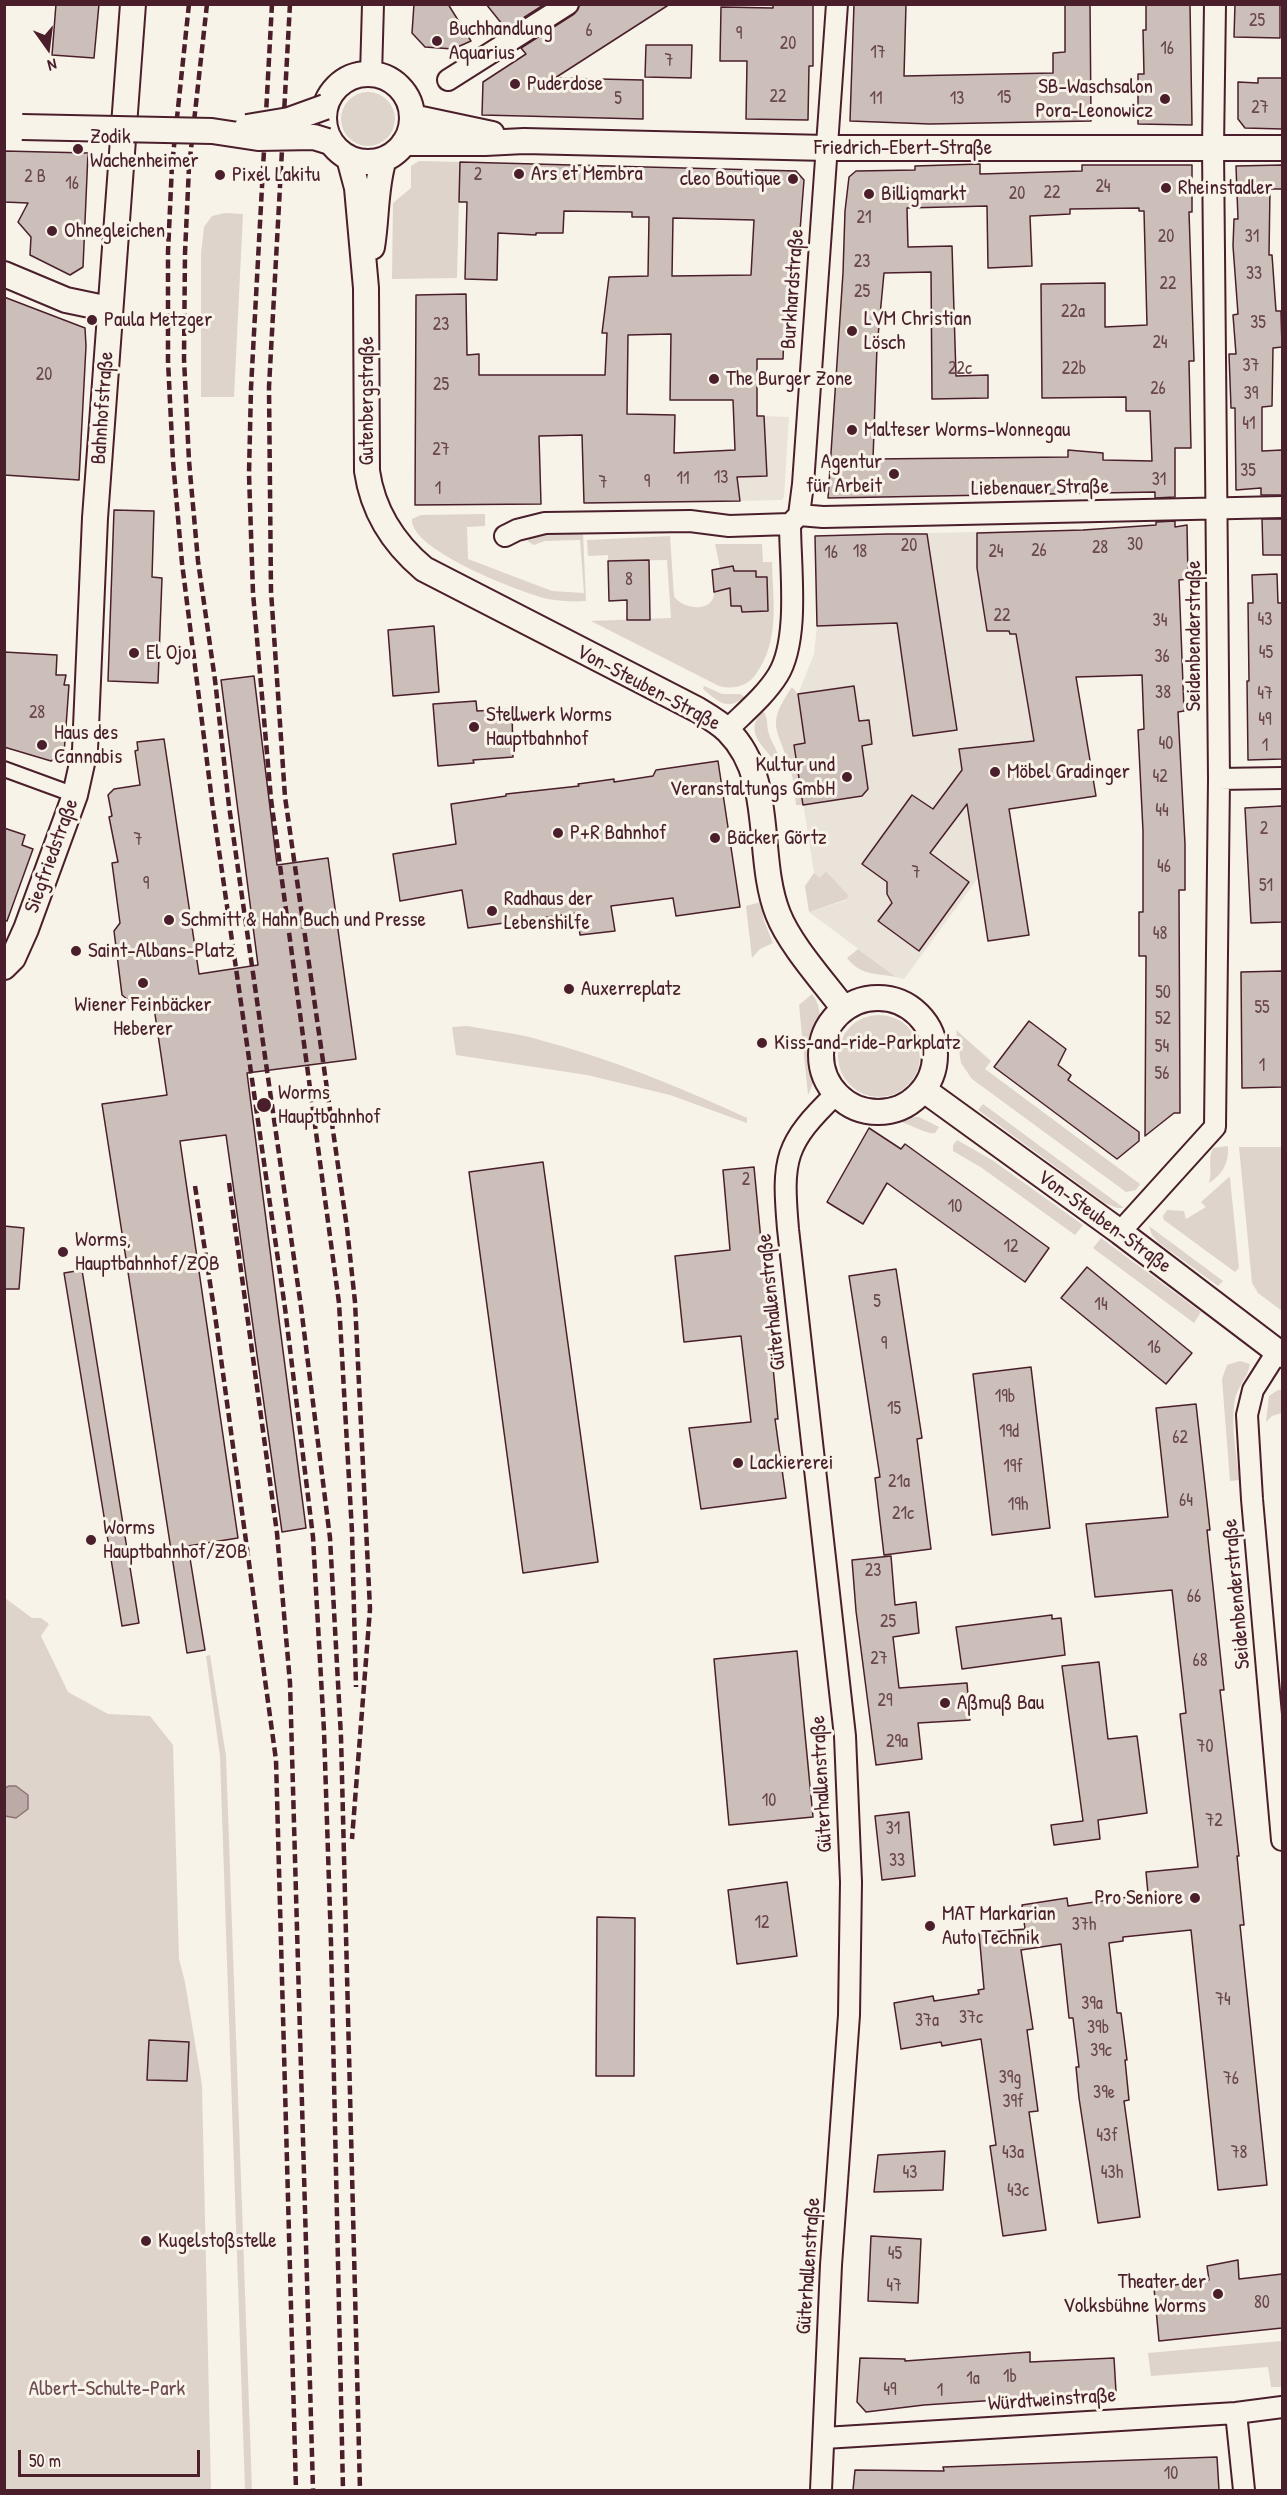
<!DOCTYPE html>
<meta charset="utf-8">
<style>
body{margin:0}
#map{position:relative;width:1287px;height:2495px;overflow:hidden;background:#f7f3e8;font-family:"Patrick Hand",sans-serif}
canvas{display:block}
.frame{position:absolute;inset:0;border:6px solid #4a1f2b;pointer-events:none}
.north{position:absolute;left:18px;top:18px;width:60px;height:60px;-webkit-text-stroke:4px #f7f3e8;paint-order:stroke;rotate:166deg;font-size:16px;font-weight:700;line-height:24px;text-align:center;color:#4a1f2b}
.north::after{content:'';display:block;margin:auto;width:21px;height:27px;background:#4a1f2b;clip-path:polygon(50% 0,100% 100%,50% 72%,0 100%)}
.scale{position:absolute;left:18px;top:2450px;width:182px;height:27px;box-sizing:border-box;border:3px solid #4a1f2b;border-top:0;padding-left:8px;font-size:18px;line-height:21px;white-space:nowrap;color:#4a1f2b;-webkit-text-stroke:4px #f7f3e8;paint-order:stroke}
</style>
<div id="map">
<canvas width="1287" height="2495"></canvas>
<div class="frame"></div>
<div class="north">N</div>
<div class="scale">50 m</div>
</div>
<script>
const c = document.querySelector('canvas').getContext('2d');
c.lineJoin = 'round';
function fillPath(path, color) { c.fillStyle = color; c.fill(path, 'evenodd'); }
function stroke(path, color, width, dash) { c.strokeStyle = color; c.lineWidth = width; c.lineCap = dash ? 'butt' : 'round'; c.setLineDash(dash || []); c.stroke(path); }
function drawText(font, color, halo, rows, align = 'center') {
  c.font = font + ' "Patrick Hand",sans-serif'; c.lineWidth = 6; c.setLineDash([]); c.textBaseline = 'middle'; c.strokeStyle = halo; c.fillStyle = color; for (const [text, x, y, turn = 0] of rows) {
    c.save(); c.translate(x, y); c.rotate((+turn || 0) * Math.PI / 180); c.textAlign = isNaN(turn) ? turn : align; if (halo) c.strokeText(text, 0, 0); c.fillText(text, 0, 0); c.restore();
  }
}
const built = new Path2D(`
 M764,416L789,417L784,497L782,500L740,501L735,455L746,454L747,477L766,476Z
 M1061,530L1062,571L1069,629L1096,796L1010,809L1029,935L988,941L978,878L904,979L896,977L809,912L847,900L827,871L820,878L814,873L794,745L798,694L814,654L817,626L897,623L890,575L888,534Z`);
const green = new Path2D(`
 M341 119a27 27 0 1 1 54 0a27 27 0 1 1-54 0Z
 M419,161L460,162L457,278L392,279L393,203L411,188V166Z
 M225,213L243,214L234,397H201V254L204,227L212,216Z
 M485,514V526L467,527L468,559L552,591L584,593L580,540L545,541L534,545L527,541C544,529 563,533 583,533L586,601C573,602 561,601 548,599C522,593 409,550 412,519L421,515Z
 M670,536L674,596C682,610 715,613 714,592L730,588L741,606L742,612L768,611L767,577H756V571H734L732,566L720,568L715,544H762L763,562H772C773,602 780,640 756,674C748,686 733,690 719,686L591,621L671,618L667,560L608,561V555L588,556L587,540Z
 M704,686L722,694H740L745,697C726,711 719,702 703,689Z
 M792,687L798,694L805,743L794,745L803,805H796C795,793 794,780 790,768C778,727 765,727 792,687Z
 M763,711C769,719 766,726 769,734C772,745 782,755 779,767C767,748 741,734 763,711Z
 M826,871L848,895L847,899L809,912L805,886L814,873L820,878Z
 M761,902L764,921L773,943L760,949L752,958L746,906Z
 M858,949L896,977C876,973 861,976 847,958Z
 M812,994C826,1012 817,1029 815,1049C813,1068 818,1076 808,1095L799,1005Z
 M838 1056a41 41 0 1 1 82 0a41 41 0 1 1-82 0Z
 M468,1026C492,1031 517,1033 540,1040C611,1059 680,1087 747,1118V1123L670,1095L587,1075L456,1055L452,1027Z
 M956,1030L991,1061L985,1069L1140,1184L1136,1190L1126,1192L972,1079L961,1063Z
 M983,1104L1124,1208H1117L1105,1203L978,1110Z
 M905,1116L919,1117L939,1127L935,1133C926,1135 909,1123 897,1121V1118Z
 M957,1140L992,1160L1083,1225L1075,1235L982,1168L953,1151V1145Z
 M1228,1146C1229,1163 1223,1174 1209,1183C1213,1171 1207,1159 1213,1148Z
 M1239,1147H1282V1311L1258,1293L1252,1283Z
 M1229,1177L1230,1178L1239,1268L1235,1272L1164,1220L1163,1216L1167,1210L1184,1211L1186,1219L1206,1207L1201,1202Z
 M1149,1226L1223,1281L1218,1286L1159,1243L1152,1235Z
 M1101,1238L1201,1312L1194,1323L1093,1248Z
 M1240,1361L1250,1364C1248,1377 1238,1386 1235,1399C1230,1425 1237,1454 1239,1480L1230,1481L1222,1379L1227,1365Z
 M1278,1390H1282V1413L1272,1416L1266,1422L1269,1396Z
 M5,1598L32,1618H41L49,1624L41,1636L68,1692L108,1714L150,1716L173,1745L179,1959L185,1982L202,2085L211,2490H5Z
 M210,1655L226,1756L252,2490H245L220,1756L206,1656Z
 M1282,2341V2387H1271L1268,2367L1151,2376L1148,2353Z`);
const water = new Path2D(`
 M9,1786H16L28,1795V1809L16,1818L5,1816V1788Z`);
const building = new Path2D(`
 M56,4H99L94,58L52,55Z
 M414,4H448L471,41L453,49L425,47L412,33Z
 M486,4H545L506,29Z
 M580,4H670L555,78L643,80V119L482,115L483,82L526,54L521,48L574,14Z
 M773,4H813V66H809L808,120L746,119L747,61H720L721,7L773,8Z
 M854,4H906L904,76L1053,73V53L1065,52V4H1090L1091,121L930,124L850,121Z
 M1146,4H1190L1192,125L1138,124V74H1144L1143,30H1146Z
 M1235,4H1280V38L1234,37Z
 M646,45H692L691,78L645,77Z
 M1258,78H1282V129L1245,128L1238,119V82L1258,83Z
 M4,151L88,153L83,267L70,275L30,255L31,237L18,222L28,203L4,202Z
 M460,162L796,171L804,180L798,256H795L794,334L784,335L783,359H757V416H764L767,476L737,477L740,501L584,503L582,435L539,436L541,504L415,505L416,295L466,294L467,355L479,354V375H605L607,333H602L609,277L648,276L649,217H632V212L564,211L563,233H536V235L498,233L497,280L465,279L467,202H459ZM673,218L754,220L751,275L672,276ZM671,334L670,400H733L735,450L674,453L675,415L627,414L628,335Z
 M980,164V174L1082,171V165H1192V212H1189L1194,361H1189L1191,448H1175V497L1155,498V492L828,498L843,273L845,211L849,177L856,171L915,170V166ZM987,206L988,268L1032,266L1030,216L1070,214V209L1139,208V211H1144L1147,325L1105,327V283L1041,284L1042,398L1126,397V411H1150L1152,461L1103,460V453L1068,450V457L873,459L877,347L884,273L931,272L932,399L988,398V375L956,376L952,246L908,247L907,208Z
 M1282,165V189H1270L1269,255H1272L1276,311H1281L1282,347L1273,348L1272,406L1262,407V451L1282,450V495H1261V488L1236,490L1235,408H1231L1229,354H1236L1233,315L1238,314L1233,246L1234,219H1238L1236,166Z
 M4,297L85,328L86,346L79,480L4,475Z
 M114,510L154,511L152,577L162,578L158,683L108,681Z
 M1262,519H1282V555H1263Z
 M1175,521V527L1187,525L1188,579L1179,580L1184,711L1178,712L1185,844V890H1179L1180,1113H1174L1145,1136L1146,956H1139V912H1143V831L1138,730L1144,729L1142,675L1076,677L1096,796L1009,809L1029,935L988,941L967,804L930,853L969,882L919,951L878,921L892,903L887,894V882L862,864L912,795L933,809L962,770L959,749L1034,741L1016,634H1010L1009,631H987L977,568V533L1083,530L1156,525V522Z
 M888,534H927L957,730L913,736L897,623L817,626L815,536Z
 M649,560L650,620H627V600L609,601L608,561Z
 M733,566L734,571H756V577H767L768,611L742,612L741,606H731L730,588L714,592L712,570Z
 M1277,574L1278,603H1282V759L1248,760L1247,681H1249L1248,603H1253L1252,575Z
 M434,626L439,692L393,696L388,630Z
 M4,652L57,655L56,675H66L64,685H69L64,754L51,761L4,747Z
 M254,676L277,865L328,858L356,1059L247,1073L306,1528L282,1532L226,1135L180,1141L238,1538L188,1546L205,1650L187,1653L102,1104L167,1095L153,1001L132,1003L122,995L114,931L120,923L112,863L118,862L109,817L112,816L108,795L114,789L140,785L135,751L138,750L137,742L164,739L199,974L258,965L221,680Z
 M854,686L859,721L869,720L872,744L862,746L868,789L862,796L803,805L794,745L805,743L798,694Z
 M476,701L477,711L512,709L513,757L473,760L474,763L438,766L433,704Z
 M718,761L740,907L676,916L673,898L611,906L615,931L580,935L577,913L468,928L462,890L400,901L393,854L456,844L451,804L506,796V794L579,786L578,784L614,779V782L653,776L656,770Z
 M1282,806V922L1251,923L1245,808Z
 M4,828L25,835L22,845L33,849L7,921L4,920Z
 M1282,971V1087L1242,1088L1241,972Z
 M1029,1021L1066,1049L1058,1065L1071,1075L1068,1080L1139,1132V1141L1117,1159L994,1067Z
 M869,1128L901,1149L905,1144L1049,1248L1025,1282L887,1183L863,1224L827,1202Z
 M543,1162L598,1562L523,1573L469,1172Z
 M754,1167L778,1419H775L786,1498L701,1509L689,1428L751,1422L741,1336L684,1342L675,1256L730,1250L723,1170Z
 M4,1226L24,1228L19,1289H4Z
 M1087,1267L1192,1353L1166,1384L1061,1298Z
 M896,1269L922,1438L917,1439L931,1549L884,1555L875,1478L880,1477L849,1276Z
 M82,1270L139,1623L122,1626L64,1273Z
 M1031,1367L1050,1528L992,1535L973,1374Z
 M1196,1404L1210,1530H1207L1224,1690H1220L1239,1856H1237L1244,1925H1240L1267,2185L1218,2190L1191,1930L1123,1937V1941L1109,1943L1117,2013H1121L1127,2060H1125L1129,2100L1124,2101L1140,2217L1098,2223L1079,2098L1076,2067H1079L1073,2018H1069L1061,1944L1021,1950L1033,2029L1027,2030L1038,2111L1029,2112L1046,2230L1003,2236L990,2146L996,2145L981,2039L942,2046L941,2042L901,2049L894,2003L933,1996L934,2001L979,1994L978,1990L984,1989L979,1933L1025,1929L1022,1905L1067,1898L1068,1906L1148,1894L1146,1872L1198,1867L1180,1714L1186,1713L1172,1590L1095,1597L1086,1524L1168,1517L1156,1408Z
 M891,1556L895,1605L916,1602L919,1633L893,1637L899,1688L967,1683L970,1720L918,1723L922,1759L876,1765L856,1611L852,1560Z
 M1052,1615V1619L1061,1618L1065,1655L962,1669L956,1627Z
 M797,1651L813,1817L729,1825L714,1659Z
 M1099,1662L1108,1739L1137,1736L1147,1813L1098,1820L1100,1839L1054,1845L1051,1825L1083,1821L1062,1666Z
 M909,1812L915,1876L882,1880L875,1816Z
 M787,1882L797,1956L737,1964L728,1890Z
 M597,1917L635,1918L634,2076H596Z
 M149,2040L189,2042L187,2081L147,2080Z
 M945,2151L943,2190L874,2192L878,2155Z
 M871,2236L921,2239L918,2303L868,2301Z
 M1238,2260L1239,2279L1282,2274V2328L1159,2341L1154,2288L1209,2280L1207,2266Z
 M1030,2352V2362L1114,2358L1116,2392L924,2405L866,2412L857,2402L860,2358L905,2359V2361Z
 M1217,2457L1219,2490H853L855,2470L944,2471L943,2467Z`);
const pedestrian = new Path2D(`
 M4,769L75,795`);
const minor = new Path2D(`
 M371,75L373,4
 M448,80L568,4
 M799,515L823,517L1282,507
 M505,536L517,530L545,523L690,521L729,526L790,524
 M727,730C744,713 765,696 778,675C800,639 790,566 790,524L799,515L803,484L837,4
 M1219,779L1282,778
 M1120,1232L1215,1127L1219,779L1213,148L1215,4
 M1277,1352L1253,1390L1247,1415L1252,1499L1282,1840
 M1236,2413L1244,2490
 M824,2438L1236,2413L1282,2407
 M821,2490L831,2265L849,2015L851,1882L845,1736L788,1229C782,1159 784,1144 836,1094`);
const tertiary = new Path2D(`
 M324 118a44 44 0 1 1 88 0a44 44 0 1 1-88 0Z
 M412,117L492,134
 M404,143H485L524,141L827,148H1282
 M349,158L357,188L366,288L367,471C373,512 393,543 424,569L698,710C708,716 720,723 728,731C776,779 755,856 778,914C790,945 824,982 844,1009
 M372,247C377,218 375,186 384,159
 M4,274L66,300L109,309
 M4,967L13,958L26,929L75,795L85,750L95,518L133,4
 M821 1055a57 57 0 1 1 114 0a57 57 0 1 1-114 0Z
 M924,1090L1120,1232L1282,1355`);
const rail = new Path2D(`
 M189,4L172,165L168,252V361L173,461L182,563L213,809L285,1308L313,1537L324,1731L331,1943L343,2490
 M207,4L189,167L185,253L184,359L189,461L198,561L215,680L229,806L301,1307L330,1538L341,1737L360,2490
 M272,4L251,388L249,474L253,593L271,799L339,1303L352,1532L356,1687
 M290,4L269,387L271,591L285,797L347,1228L355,1302L370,1609L352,1839
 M229,1183L277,1533L290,1683L313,2490
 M195,1186L215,1315L276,1760L296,2490`);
const tertiaryBridge = new Path2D(`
 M22,127L212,131L258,138L314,137L327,141
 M247,127L289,120L325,107`);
const markers = [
 [437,41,6,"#4a1f2b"],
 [515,84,6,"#4a1f2b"],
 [1165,99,6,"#4a1f2b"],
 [78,149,6,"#4a1f2b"],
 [519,174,6,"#4a1f2b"],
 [220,175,6,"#4a1f2b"],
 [793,179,6,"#4a1f2b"],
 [1166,188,6,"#4a1f2b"],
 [869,194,6,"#4a1f2b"],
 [52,231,6,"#4a1f2b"],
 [92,320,6,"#4a1f2b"],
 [852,331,6,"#4a1f2b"],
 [714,379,6,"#4a1f2b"],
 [852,430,6,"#4a1f2b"],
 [894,474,6,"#4a1f2b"],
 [134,653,6,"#4a1f2b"],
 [474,727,6,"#4a1f2b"],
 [42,745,6,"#4a1f2b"],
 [995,772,6,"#4a1f2b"],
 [847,777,6,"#4a1f2b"],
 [558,833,6,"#4a1f2b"],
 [715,838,6,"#4a1f2b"],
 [492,911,6,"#4a1f2b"],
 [169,920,6,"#4a1f2b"],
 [76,951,6,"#4a1f2b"],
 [143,983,6,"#4a1f2b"],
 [569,989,6,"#4a1f2b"],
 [762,1043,6,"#4a1f2b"],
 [264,1105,8,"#4a1f2b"],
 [63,1252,6,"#4a1f2b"],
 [738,1463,6,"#4a1f2b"],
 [91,1540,6,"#4a1f2b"],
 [945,1703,6,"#4a1f2b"],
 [1195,1898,6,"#4a1f2b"],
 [930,1926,6,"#4a1f2b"],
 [146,2241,6,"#4a1f2b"],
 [1218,2294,6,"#4a1f2b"]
];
const numberNames = [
 ["25",1257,21],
 ["6",589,31],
 ["9",739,34],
 ["20",788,44],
 ["16",1167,49],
 ["17",878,53],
 ["7",669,61],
 ["22",778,97],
 ["15",1004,98],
 ["5",618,99],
 ["11",876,99],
 ["13",957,99],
 ["27",1260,108],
 ["2",478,175],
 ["2 B",35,177],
 ["16",72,184],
 ["24",1103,187],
 ["22",1052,193],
 ["20",1017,194],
 ["21",864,218],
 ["20",1166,237],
 ["31",1252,237],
 ["23",862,262],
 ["33",1254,274],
 ["22",1168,284],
 ["25",862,292],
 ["22a",1073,312],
 ["35",1258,323],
 ["23",441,325],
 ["24",1160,343],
 ["37",1251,366],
 ["22c",960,369],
 ["22b",1074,369],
 ["20",44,375],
 ["25",441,385],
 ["26",1158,389],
 ["39",1251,394],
 ["41",1249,424],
 ["27",441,450],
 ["35",1248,471],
 ["13",721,478],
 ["11",683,479],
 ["31",1159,480],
 ["9",647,482],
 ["7",603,483],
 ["1",438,489],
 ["30",1135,545],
 ["20",909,546],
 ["28",1100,548],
 ["26",1039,551],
 ["18",860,552],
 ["24",996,552],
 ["16",831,553],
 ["8",629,580],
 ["22",1002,616],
 ["43",1265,620],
 ["34",1160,621],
 ["45",1266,653],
 ["36",1162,657],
 ["38",1163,693],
 ["47",1265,694],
 ["28",37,713],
 ["49",1265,720],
 ["40",1166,744],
 ["1",1265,746],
 ["42",1160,777],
 ["44",1162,811],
 ["2",1264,829],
 ["7",138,840],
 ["46",1164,867],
 ["7",916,873],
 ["9",146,884],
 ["51",1266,886],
 ["48",1160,934],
 ["50",1163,993],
 ["55",1262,1008],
 ["52",1163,1019],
 ["54",1162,1047],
 ["1",1262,1066],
 ["56",1162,1074],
 ["2",746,1180],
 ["10",955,1207],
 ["12",1011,1247],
 ["5",877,1302],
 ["14",1101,1305],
 ["9",884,1344],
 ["16",1154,1348],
 ["19b",1005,1397],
 ["15",894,1409],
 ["19d",1009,1432],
 ["62",1180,1438],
 ["19f",1013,1467],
 ["21a",899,1482],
 ["64",1186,1501],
 ["19h",1018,1505],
 ["21c",903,1514],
 ["23",873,1571],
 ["66",1194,1597],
 ["25",888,1622],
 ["27",879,1659],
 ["68",1200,1661],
 ["29",885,1701],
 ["29a",897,1742],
 ["70",1205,1747],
 ["10",769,1801],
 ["72",1214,1821],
 ["31",893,1829],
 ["33",897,1861],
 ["12",762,1923],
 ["37h",1084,1925],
 ["74",1223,2000],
 ["39a",1092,2004],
 ["37c",971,2018],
 ["37a",927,2021],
 ["39b",1098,2028],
 ["39c",1101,2051],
 ["39g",1010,2078],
 ["76",1231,2079],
 ["39e",1104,2093],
 ["39f",1013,2102],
 ["43f",1107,2136],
 ["43a",1013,2153],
 ["78",1239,2153],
 ["43",910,2173],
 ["43h",1112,2173],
 ["43c",1018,2191],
 ["45",895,2254],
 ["47",894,2286],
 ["80",1262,2303],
 ["1b",1010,2377],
 ["1a",973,2379],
 ["49",890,2390],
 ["1",940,2391],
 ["10",1171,2474]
];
const poiNames = [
 ["Buchhandlung",449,29],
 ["Aquarius",449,53],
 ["Puderdose",527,84],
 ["SB-Waschsalon",1153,87,"right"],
 ["Pora-Leonowicz",1153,111,"right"],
 ["Zodik",90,137],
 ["Wachenheimer",90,161],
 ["Ars et Membra",531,174],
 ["Pixel Lakitu",232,175],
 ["cleo Boutique",781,179,"right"],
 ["Rheinstadler",1178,188],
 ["Billigmarkt",881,194],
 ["Ohnegleichen",64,231],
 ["LVM Christian",864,319],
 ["Lösch",864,343],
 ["Paula Metzger",104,320],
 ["The Burger Zone",726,379],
 ["Malteser Worms-Wonnegau",864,430],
 ["Agentur",882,462,"right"],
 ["für Arbeit",882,486,"right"],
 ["El Ojo",146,653],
 ["Stellwerk Worms",486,715],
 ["Hauptbahnhof",486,739],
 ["Haus des",54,733],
 ["Cannabis",54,757],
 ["Kultur und",835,765,"right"],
 ["Veranstaltungs GmbH",835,789,"right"],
 ["Möbel Gradinger",1007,772],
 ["P+R Bahnhof",570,833],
 ["Bäcker Görtz",727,838],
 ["Radhaus der",504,899],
 ["Lebenshilfe",504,923],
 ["Schmitt & Hahn Buch und Presse",181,920],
 ["Saint-Albans-Platz",88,951],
 ["Auxerreplatz",581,989],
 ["Wiener Feinbäcker",143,1005,"center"],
 ["Heberer",143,1029,"center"],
 ["Kiss-and-ride-Parkplatz",774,1043],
 ["Worms",278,1093],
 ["Hauptbahnhof",278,1117],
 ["Worms,",75,1240],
 ["Hauptbahnhof/ZOB",75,1264],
 ["Lackiererei",750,1463],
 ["Worms",103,1528],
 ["Hauptbahnhof/ZOB",103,1552],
 ["Aßmuß Bau",957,1703],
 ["Pro Seniore",1183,1898,"right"],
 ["MAT Markarian",942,1914],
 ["Auto Technik",942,1938],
 ["Kugelstoßstelle",158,2241],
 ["Theater der",1206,2282,"right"],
 ["Volksbühne Worms",1206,2306,"right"]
];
const streetNames = [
 ["Friedrich-Ebert-Straße",903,148],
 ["Burkhardstraße",793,289,-86],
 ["Gutenbergstraße",367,401,-90],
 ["Bahnhofstraße",103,408,-86],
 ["Liebenauer Straße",1040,488,-1],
 ["Seidenbenderstraße",1194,636,-90],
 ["Von-Steuben-Straße",648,688,28],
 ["Siegfriedstraße",52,856,-70],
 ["Von-Steuben-Straße",1104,1222,36],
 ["Güterhallenstraße",772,1302,-96],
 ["Seidenbenderstraße",1237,1594,-95],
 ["Güterhallenstraße",822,1784,-93],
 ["Güterhallenstraße",809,2266,-86],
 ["Würdtweinstraße",1052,2400,-4]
];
const parkNames = [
 ["Albert-Schulte-Park",107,2389]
];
fillPath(built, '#eae3da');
fillPath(green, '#ded4cc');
fillPath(water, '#bcaaa7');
stroke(water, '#8e7275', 1.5);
fillPath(building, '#ccbfb9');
stroke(building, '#4a1f2b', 1.5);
stroke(pedestrian, '#4a1f2b', 18);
stroke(minor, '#4a1f2b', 24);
stroke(tertiary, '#4a1f2b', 28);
stroke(pedestrian, '#f7f3e8', 14);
stroke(minor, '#f7f3e8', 20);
stroke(tertiary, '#f7f3e8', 24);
stroke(rail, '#4a1f2b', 4.5, [9, 4.5]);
stroke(tertiaryBridge, '#4a1f2b', 28, []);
stroke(tertiaryBridge, '#f7f3e8', 24);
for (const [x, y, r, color] of markers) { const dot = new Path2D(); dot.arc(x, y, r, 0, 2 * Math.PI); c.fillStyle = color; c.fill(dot); stroke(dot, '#f7f3e8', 2); }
drawText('18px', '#6a474e', null, numberNames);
drawText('21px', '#4a1f2b', '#f7f3e8', poiNames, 'left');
drawText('21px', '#4a1f2b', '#f7f3e8', streetNames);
drawText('21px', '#6f4c53', '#f7f3e8', parkNames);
</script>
